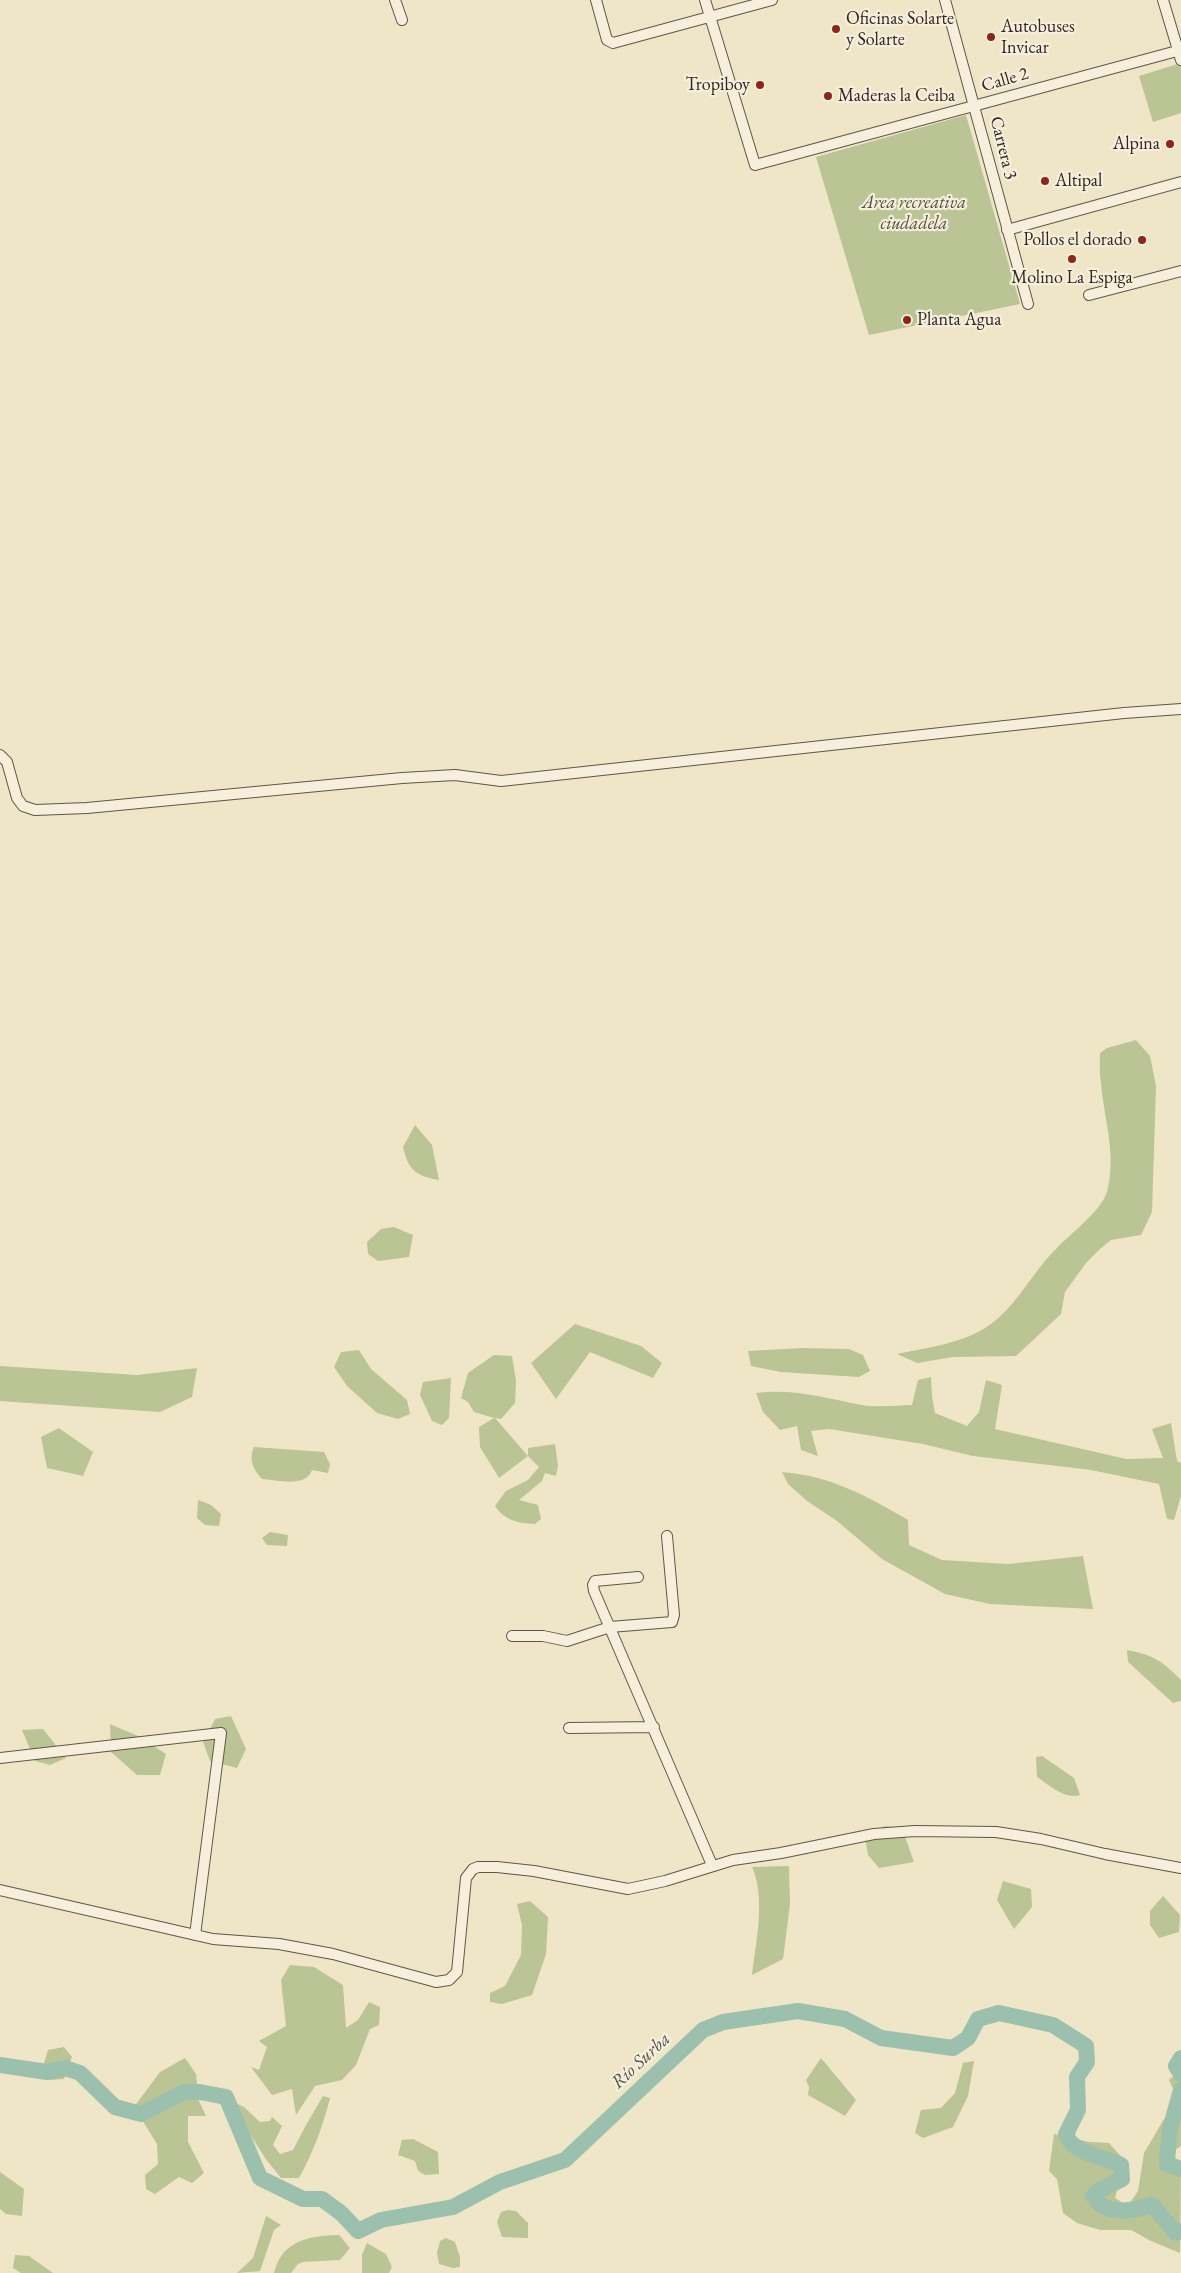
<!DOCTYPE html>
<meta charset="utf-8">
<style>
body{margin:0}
canvas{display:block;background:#efe6c7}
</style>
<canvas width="1181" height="2273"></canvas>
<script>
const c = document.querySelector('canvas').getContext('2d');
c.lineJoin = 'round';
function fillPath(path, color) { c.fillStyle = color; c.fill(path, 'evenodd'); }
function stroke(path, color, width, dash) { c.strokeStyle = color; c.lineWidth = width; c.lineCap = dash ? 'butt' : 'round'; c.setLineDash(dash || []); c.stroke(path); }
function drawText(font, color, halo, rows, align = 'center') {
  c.font = font + ' "EB Garamond",serif'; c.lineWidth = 4.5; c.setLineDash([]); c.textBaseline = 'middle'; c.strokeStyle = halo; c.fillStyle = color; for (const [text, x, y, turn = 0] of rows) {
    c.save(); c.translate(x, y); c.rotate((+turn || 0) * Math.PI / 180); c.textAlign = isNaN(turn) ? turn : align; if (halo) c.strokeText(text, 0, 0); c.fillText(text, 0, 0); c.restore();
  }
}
const green = new Path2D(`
 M1181,63V113L1153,122L1139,76Z
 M966,115L1020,304L869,335L816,157Z
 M1136,1040L1150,1056L1156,1086L1152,1212L1141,1235L1111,1240L1100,1249L1086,1263L1065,1292L1061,1314L1016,1356L953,1357L917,1363L897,1354C929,1347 970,1343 996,1320C1020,1300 1034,1270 1057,1248C1071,1233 1101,1211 1107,1192C1117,1154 1104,1120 1101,1083C1099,1073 1100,1063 1100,1053L1107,1048Z
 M415,1125L432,1145L439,1180C416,1176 408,1170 403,1147Z
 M394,1227L413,1235L409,1257L378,1261L368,1254L367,1242L381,1229Z
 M575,1324L641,1346L662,1363L653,1378L590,1352L556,1399L531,1363Z
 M802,1348L849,1349L863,1355L870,1371L859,1377L781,1372L751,1366L748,1351Z
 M359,1350L371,1369L407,1400L410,1414L398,1419L377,1413L347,1386L334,1367L341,1352Z
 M494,1355L512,1356L516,1381L515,1403L501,1419L495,1418L528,1456V1448L555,1444L558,1466L556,1476L545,1473L542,1481L519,1500L538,1505L541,1519L535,1524C518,1523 505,1521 495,1506L506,1491L528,1480L539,1467L528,1456L499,1478L480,1447L479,1427L494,1418L474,1412L468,1402L461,1398L468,1373Z
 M0,1366L137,1375L197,1368L192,1397L160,1412L0,1401Z
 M931,1377L932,1396L935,1413L967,1426L979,1412L986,1380L1002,1385L995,1429L1126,1459L1163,1458L1152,1429L1171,1423L1177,1461L1181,1463V1496L1174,1520L1167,1519L1159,1484L1091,1470L973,1456L923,1444L829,1429L811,1431L818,1456L801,1450L797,1426L780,1430L763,1412L756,1393C794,1388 825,1398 862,1405C878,1408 896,1405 912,1405L918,1380Z
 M451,1378L449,1418L442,1425L432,1421L420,1395L423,1382Z
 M59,1428L93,1452L83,1476L47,1468L41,1437Z
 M254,1447L324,1452L330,1464L328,1473L312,1470C306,1488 277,1480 262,1479C254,1470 248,1460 254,1447Z
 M782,1472C831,1476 867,1496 908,1520L909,1545L942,1560L1008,1564L1083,1556L1093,1609L990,1604L945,1594L882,1559L837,1521L807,1501L788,1484Z
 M198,1500L211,1505L221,1514L219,1526L205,1525L197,1518Z
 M270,1532L288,1535L287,1546L267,1545L262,1538Z
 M1127,1650C1154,1655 1162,1661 1181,1680V1701L1173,1703L1128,1662Z
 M231,1716L246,1749L237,1768L210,1761L203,1742L215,1719Z
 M110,1724L138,1736L166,1754L160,1775H137L111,1752Z
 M43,1729L66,1758L50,1765L35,1761L22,1730Z
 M1042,1756L1074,1778L1080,1795C1065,1800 1049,1785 1037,1777L1036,1757Z
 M885,1826L902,1828L914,1862L879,1868L868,1855L864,1833Z
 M789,1866L790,1904L783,1959L752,1975C756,1940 766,1899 752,1867Z
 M1003,1881L1031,1889L1032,1907L1014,1929L997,1900Z
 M1163,1896L1180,1915L1179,1932L1159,1938L1150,1925V1911Z
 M530,1901L548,1917L546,1954L532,1995L502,2004L490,2002V1993L505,1986L521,1955L522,1925L517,1904Z
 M290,1965L314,1967L343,1985L346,2028L358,2020L369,2002L380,2007L379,2025L370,2029L356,2065L342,2080L315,2086L296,2115L292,2089L272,2095L251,2067L259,2070L267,2047L259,2041L286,2026L281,1980Z
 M64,2047L72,2057L64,2079L49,2080L44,2063L48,2050Z
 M185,2058L196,2074L199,2101L206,2116H188V2142L204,2173L192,2183L179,2177L155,2194L146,2189L145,2175L158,2164L157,2144L134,2107L160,2072Z
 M821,2058L856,2100L845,2116L808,2095L809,2087L806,2080Z
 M974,2061L968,2096L953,2127L923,2138L915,2133L921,2110L941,2108L955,2093L963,2063Z
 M1181,2069V2146L1164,2158L1181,2170L1180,2253L1151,2241L1131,2230H1100L1077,2223L1063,2213L1057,2179L1049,2171L1054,2134L1090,2142L1109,2143L1125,2161L1115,2198L1128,2206L1138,2191L1144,2153L1164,2119L1175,2108L1174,2091L1169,2080Z
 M323,2096L330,2098C323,2126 313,2153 299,2178H281L265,2158L231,2104L233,2102L244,2107L260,2122L270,2121L272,2117L282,2126L273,2145L280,2154L293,2150L306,2125Z
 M413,2139L438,2152L439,2174L425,2175L418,2171L415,2161L398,2155L402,2140Z
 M0,2172L24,2189L22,2216L6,2214L0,2209Z
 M508,2210L516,2211L528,2223V2238L502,2237L497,2222L501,2212Z
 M266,2216L281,2225L274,2230L260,2271L237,2273L253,2258Z
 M339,2235L350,2248L340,2260L303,2262L298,2264L291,2273H274C282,2240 309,2236 339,2235Z
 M446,2238L455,2242L460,2257V2267L453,2268L439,2264L437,2253L440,2241Z
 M367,2243L386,2254L392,2267L389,2273H362V2255Z
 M15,2255L29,2256L53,2273H21L13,2268Z`);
const river = new Path2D(`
 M1181,2058L1176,2066L1181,2074
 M0,2065L47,2072L65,2068L80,2073L115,2107L141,2114L184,2092H200L226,2097L260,2178L303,2199H322L341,2213L358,2231L381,2220L453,2207L500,2182L565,2160L703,2030L723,2022L798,2011L845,2019L881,2038L953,2048L968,2038L978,2019L999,2013L1053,2025L1086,2046L1087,2062L1077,2077L1078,2110L1066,2134C1073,2155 1104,2156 1121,2165L1122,2179L1098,2191L1093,2196C1105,2216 1133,2211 1152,2205L1176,2233L1181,2231
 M1181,2090L1169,2133L1167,2164L1181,2169`);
const minor = new Path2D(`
 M395,0L402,20
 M596,0L607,40L613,43L772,0
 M705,0L755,165L1177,51
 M945,0L1028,304
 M1163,0L1181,60
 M1007,230L1181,182
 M1089,295L1181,271
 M0,755L7,762L17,798L23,806L35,810L87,808L402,778L455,775L501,781L1124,713L1181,709
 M638,1577L595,1581L593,1585L594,1591L712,1865
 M512,1636H543L567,1641L610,1627L672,1622L674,1615L667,1536
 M569,1728L654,1727
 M0,1758L221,1733L195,1935
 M0,1890L213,1939L279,1944L333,1954L436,1982L449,1980L457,1972L466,1878L473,1869L478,1867H497L534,1871L628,1889L665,1881L733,1860L781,1853L874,1834L915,1831L996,1832L1041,1839L1105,1854L1181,1868`);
const markers = [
 [836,29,5,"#8f2418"],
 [991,37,5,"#8f2418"],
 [760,85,5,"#8f2418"],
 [828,96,5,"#8f2418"],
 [1170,144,5,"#8f2418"],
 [1045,181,5,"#8f2418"],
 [1142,240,5,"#8f2418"],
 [1072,259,5,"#8f2418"],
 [907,320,5,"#8f2418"]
];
const poiNames = [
 ["Oficinas Solarte",846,19],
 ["y Solarte",846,40],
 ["Autobuses",1001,27],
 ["Invicar",1001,48],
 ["Tropiboy",750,85,"right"],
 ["Maderas la Ceiba",838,96],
 ["Alpina",1160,144,"right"],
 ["Altipal",1055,181],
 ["Pollos el dorado",1132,240,"right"],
 ["Molino La Espiga",1072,278,"center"],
 ["Planta Agua",917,320]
];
const streetNames = [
 ["Calle 2",1005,80,-16],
 ["Carrera 3",1003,148,76]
];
const parkNames = [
 ["Area recreativa",914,203],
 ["ciudadela",914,224]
];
const waterNames = [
 ["Río Surba",641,2061,-43]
];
fillPath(green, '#bbc494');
stroke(river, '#9bc0ae', 16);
stroke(minor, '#605549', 12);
stroke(minor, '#f5efdb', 10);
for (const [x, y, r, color] of markers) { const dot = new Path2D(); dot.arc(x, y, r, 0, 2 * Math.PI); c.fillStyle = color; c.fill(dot); stroke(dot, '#f5efdb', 2); }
drawText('18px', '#30251f', '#f5efdb', poiNames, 'left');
drawText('18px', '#30251f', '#f5efdb', streetNames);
drawText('italic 18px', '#534d3c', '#f5efdb', parkNames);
drawText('italic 19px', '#50544a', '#f5efdb', waterNames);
</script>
